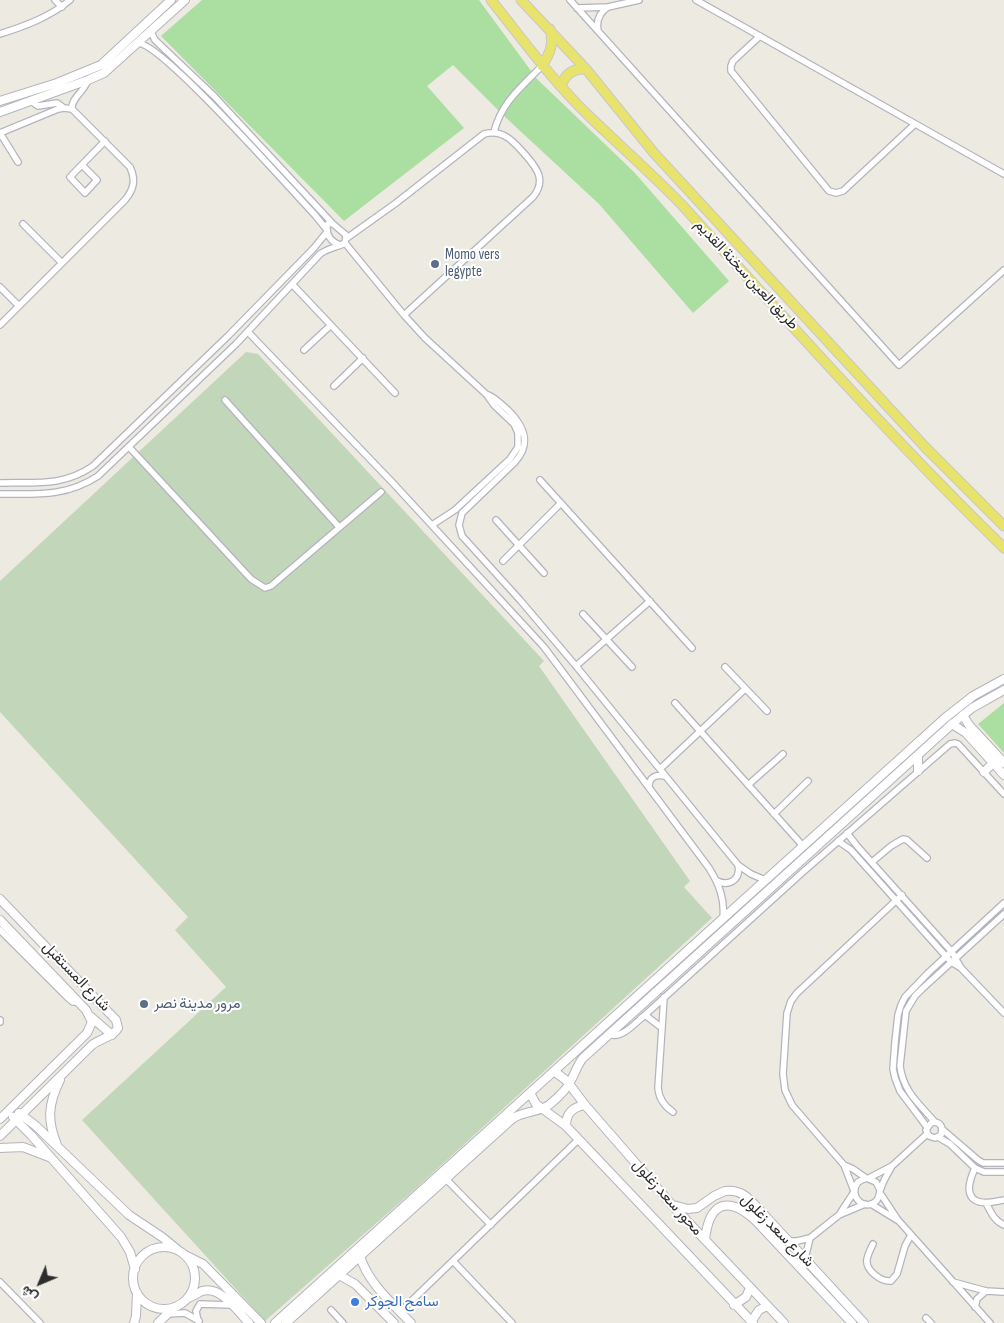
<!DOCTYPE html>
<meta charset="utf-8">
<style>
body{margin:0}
#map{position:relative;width:1004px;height:1323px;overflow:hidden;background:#edeae1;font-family:"Sofia Sans Condensed",Vazirmatn,sans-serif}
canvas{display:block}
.north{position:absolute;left:15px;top:1258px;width:50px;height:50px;-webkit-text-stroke:4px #fff;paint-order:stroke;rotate:225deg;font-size:14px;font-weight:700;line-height:20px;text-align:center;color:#2d2d2d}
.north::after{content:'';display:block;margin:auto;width:18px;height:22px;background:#2d2d2d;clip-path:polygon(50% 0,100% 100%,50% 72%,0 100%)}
</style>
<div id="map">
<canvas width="1004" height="1323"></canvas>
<div class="north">ش</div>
</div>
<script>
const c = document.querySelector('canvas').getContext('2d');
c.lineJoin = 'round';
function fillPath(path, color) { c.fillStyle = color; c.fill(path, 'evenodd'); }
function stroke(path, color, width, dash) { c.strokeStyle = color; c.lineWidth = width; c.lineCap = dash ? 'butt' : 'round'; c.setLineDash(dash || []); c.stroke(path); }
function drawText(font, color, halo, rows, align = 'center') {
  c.font = font + ' "Sofia Sans Condensed",Vazirmatn,sans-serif'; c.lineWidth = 4; c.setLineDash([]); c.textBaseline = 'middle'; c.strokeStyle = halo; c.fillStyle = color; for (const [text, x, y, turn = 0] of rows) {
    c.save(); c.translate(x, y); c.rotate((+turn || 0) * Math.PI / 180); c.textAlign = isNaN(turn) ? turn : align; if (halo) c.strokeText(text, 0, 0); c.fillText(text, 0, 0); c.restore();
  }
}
const green = new Path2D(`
 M202,0H479L537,79L634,172L729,281L693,313L599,204L504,116L453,65L427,86L464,128L344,221L161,36Z
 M1004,703V753L978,724Z`);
const cemetery = new Path2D(`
 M246,352L258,354L544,661L539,666L690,881L684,887L712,918L413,1191L265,1321L82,1120L226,987L175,930L188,917L0,712V581Z`);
const street = new Path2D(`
 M55,0L62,7
 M570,0L899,365L1004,270
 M696,0L1004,174
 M577,8L608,7L639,0
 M598,31C596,21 599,13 608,7
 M151,32L155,40L214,96L333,224
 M0,34C25,26 50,17 70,0
 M760,36L733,61L731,66V71L829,191L836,193L843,191L915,124
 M138,43C163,44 290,189 315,215L327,230
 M31,101L38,106L57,103L64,108
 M72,109C71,98 84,92 88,80
 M494,132C501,103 522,86 542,66
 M0,133L58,109L64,108L72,109L130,167C136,180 134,189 125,200L0,325
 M0,133L18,162
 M82,165L97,180L85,193L70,177L71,176L105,141
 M23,224L62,263
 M347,238L396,203L484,134C491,132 497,132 503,135C513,139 537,166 539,176C541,184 538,191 533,197L404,315
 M345,243L404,315L425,338L486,394L494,405L514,424L518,433V447L510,459L455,510L432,525
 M292,284L395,393
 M0,287L19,306
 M248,332L392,482L544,647L709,868C719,884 725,899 723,918
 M304,350L331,325
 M334,386L363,358
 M486,394C495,397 501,404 508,410C524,426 532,443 515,462L462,513L459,525L462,536L520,600L576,666L738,865L751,874L765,880
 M225,400L339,527
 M129,447L251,579L265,588L271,586L381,492
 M540,480L692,648
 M0,483C36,482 62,487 93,466L228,336L313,249L327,232
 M0,494C37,494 66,497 98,476L236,344L320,254C328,248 338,247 345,243L346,235L333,224L329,223L327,225C326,235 331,242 340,245
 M496,520L544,573
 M503,561L561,503
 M583,614L632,667
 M576,666L650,601
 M725,667L767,711
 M675,703L803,846
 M660,769L745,689
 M748,785L783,754
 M649,787C649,777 656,774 665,776
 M774,814L808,781
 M847,833L857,846L952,952L961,968
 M838,841L851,850L951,962L961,968L1004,1013
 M872,862L891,846L903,839L907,840L927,858
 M717,881C730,887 741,879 738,865
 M0,930L68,998L73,1002H79
 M664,997L658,1088C659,1099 664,1106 673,1112
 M645,1015L662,1028
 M0,1020V1022
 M610,1034C621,1040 636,1022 645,1015L804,871L950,744L955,743L958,744L1004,794
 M935,1122C919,1104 903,1091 900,1066L906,1011L915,996L922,989L1004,914
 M927,1127L900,1091L895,1078L893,1069L895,1042L898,1015L901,1005L905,997L928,973L1004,903
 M942,1129L941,1135L935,1138L929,1136L926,1130L931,1123C936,1121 941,1123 942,1129L978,1160L983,1163H1004
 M938,1137L950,1144L975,1168L984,1172H1004
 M844,1165L853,1169L866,1178
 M975,1168C970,1179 963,1198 980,1202C987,1204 997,1201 1004,1200
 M869,1178L892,1166L927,1134
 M446,1179L491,1225
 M880,1190L876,1182L866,1178L858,1182C847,1197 866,1213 877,1200C880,1196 879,1192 881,1188C883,1181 888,1173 892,1166
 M854,1191L844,1165L792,1105L785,1090L783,1074L787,1013L791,1001L797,993L902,895
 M880,1193L898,1220L990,1323
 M986,1203C991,1212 994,1221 1004,1225
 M871,1204L897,1220
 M839,1215L854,1192
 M775,1241H797L810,1238L839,1215L865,1204
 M873,1244C871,1248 868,1254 867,1259C865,1270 881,1282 891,1281L897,1274L905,1246L911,1235
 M453,1261L512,1323
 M802,1271L810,1238
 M0,1282L40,1323
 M953,1282L986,1291L1004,1292
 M975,1307L977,1299L986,1291
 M331,1310L343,1323
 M400,1312L579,1139
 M168,1314L185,1313L199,1321
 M926,1318L931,1323
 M198,1321L196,1311L200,1304L232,1305`);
const secondary = new Path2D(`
 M0,101L57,83L101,65L171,0
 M0,112L88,80L104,73L185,0
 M963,715L969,725L1004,763
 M952,724L966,733L1004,775
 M918,755V771
 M984,772L993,763
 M0,899L116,1020L118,1028C114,1036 100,1039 92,1045L0,1136
 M0,920L86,1010L92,1022L87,1033L0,1119
 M90,1016L112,1035
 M554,1071L567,1081L585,1105L672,1205L784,1323
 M530,1093L536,1104L566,1126L753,1323
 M19,1113L36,1126L129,1215L162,1237L178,1250
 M13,1117L31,1135L121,1237L130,1252L135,1269
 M566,1126C566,1113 573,1107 585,1105
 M57,1145C47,1121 48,1104 60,1080
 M0,1148L23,1147L49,1157
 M673,1205L688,1209L697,1208L714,1196L725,1191C740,1189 748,1197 758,1208L864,1323
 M705,1240C709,1202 728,1195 756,1221L852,1323
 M133 1278a31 31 0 1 1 62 0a31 31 0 1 1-62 0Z
 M185,1255L203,1264L261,1323
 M360,1256C368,1283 392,1303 411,1323
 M339,1275L355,1284L394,1323
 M188,1298C193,1296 198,1293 202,1291C221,1285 238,1312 249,1323
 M734,1305L746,1297L750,1288
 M751,1322L759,1310L767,1306
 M134,1323L136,1316L137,1293
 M158,1323L175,1307
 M275,1323L945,718L973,696L1004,679
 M286,1323L512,1119C523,1111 537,1113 549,1105C556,1099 566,1091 570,1082C575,1074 577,1065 583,1058L952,724L972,708L1004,690`);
const primary = new Path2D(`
 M491,0C523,40 551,79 588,115C619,145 651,173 681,204C787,320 891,438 1004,548
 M521,0L586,69L654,153L925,447L1004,526
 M542,66C550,53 554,45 550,29
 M561,86C565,74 573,68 586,69`);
const markers = [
 [435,264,5,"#5c6f8a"],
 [144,1004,5,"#5c6f8a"],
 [355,1302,5,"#3f7fe0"]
];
const serviceNames = [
 ["Momo vers",445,255],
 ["legypte",445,272],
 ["مرور مدينة نصر",154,1004]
];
const streetNames = [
 ["طريق العين سخنة القديم",746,275,47],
 ["شارع المستقبل",76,977,46],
 ["محور سعد زغلول",667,1198,48],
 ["شارع سعد زغلول",777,1231,45]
];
const shopNames = [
 ["سامح الجوكر",365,1302]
];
fillPath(green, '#abdfa2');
fillPath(cemetery, '#c2d6b9');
stroke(street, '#b4b4bf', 8);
stroke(secondary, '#b4b4bf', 10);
stroke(primary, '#c8c8c8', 11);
stroke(street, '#fff', 5.5);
stroke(secondary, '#fff', 8);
stroke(primary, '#e7e36c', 9);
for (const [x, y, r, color] of markers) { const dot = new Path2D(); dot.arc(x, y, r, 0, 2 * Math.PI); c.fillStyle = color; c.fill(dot); stroke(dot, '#fff', 2); }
drawText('15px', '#4e5e75', '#fff', serviceNames, 'left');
drawText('15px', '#2d2d2d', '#fff', streetNames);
drawText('15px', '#366cbe', '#fff', shopNames, 'left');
</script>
